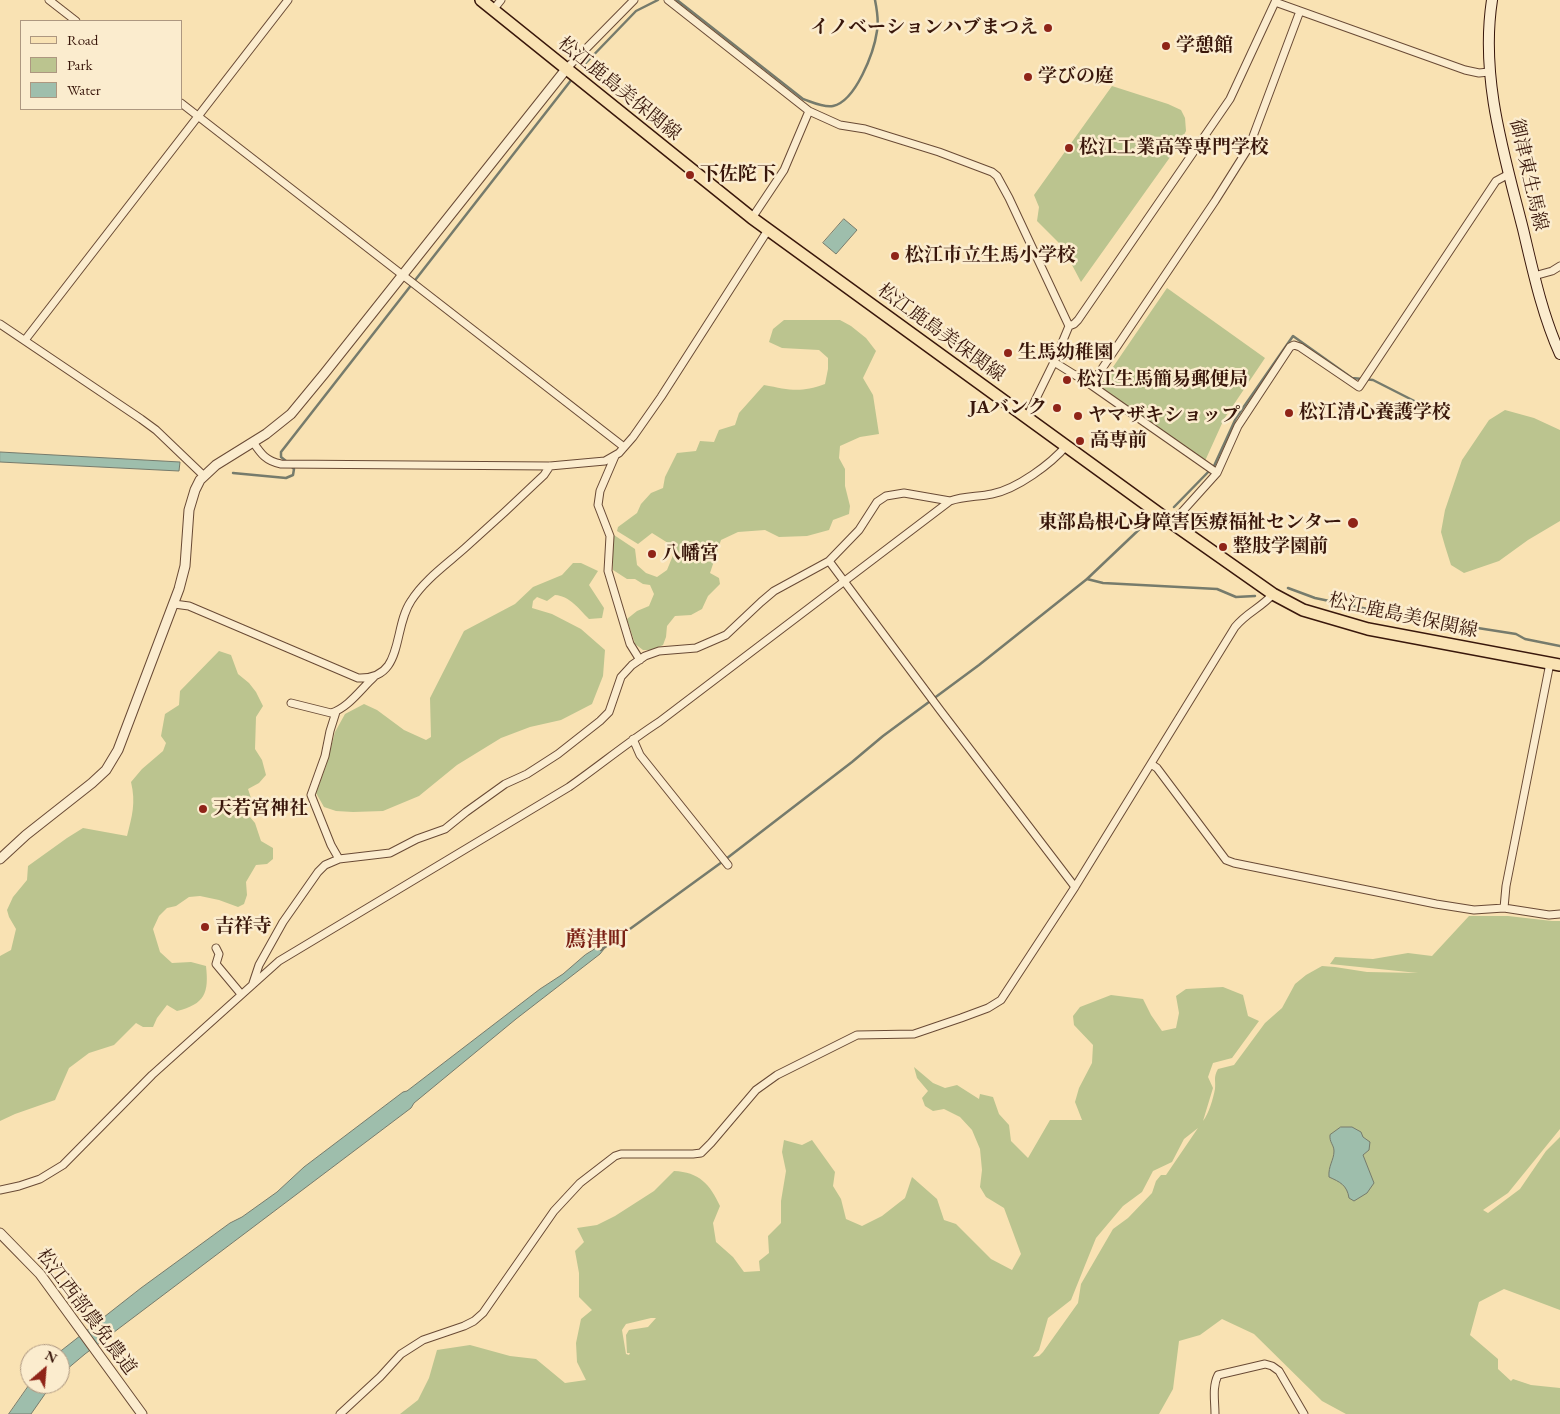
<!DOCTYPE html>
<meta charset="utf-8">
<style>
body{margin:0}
#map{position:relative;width:1560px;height:1414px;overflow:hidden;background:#f9e2b3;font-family:"EB Garamond",serif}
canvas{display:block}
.legend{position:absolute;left:20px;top:20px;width:162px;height:90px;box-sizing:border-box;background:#fbecce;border:1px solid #ad9780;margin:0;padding:6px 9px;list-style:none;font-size:15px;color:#39170b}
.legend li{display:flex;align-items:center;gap:10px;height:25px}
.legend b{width:25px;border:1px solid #ad9780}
.north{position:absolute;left:20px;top:1344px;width:50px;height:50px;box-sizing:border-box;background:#fbecce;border:1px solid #ad9780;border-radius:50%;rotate:27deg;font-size:14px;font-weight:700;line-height:20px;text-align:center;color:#39170b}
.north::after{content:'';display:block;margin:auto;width:18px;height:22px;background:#8f2418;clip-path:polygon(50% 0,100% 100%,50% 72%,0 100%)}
</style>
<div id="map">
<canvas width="1560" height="1414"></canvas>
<ul class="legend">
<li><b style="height:6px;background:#f9e2b3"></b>Road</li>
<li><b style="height:14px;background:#bbc48f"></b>Park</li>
<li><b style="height:14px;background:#9ebeac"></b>Water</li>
</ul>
<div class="north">N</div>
</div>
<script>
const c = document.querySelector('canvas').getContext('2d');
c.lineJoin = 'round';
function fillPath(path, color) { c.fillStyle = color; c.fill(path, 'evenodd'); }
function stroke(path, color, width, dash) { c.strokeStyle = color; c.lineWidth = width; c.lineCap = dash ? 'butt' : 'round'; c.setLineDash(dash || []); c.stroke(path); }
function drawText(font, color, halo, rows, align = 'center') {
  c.font = font + ' "EB Garamond","Noto Serif JP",serif'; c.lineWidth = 5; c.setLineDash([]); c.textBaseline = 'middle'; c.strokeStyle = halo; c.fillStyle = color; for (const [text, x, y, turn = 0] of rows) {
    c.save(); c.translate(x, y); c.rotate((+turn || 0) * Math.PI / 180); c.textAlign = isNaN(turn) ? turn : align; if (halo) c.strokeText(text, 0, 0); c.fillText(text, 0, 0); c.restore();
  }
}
const green = new Path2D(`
 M1112,86L1168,104L1181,110L1185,118L1186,131L1178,146L1081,282L1062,246L1037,221L1039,207L1034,195Z
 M1167,288L1265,358L1224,419L1205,461L1100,386Z
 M784,320H840L851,326L866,338L876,351L863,378L873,395L879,434L860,437L840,446L839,458L845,469V486L850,506L849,514L833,520L829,530L807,536L779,537L765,530L738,532L721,540L710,573L719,578L720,584L708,596L702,609L691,615L675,616L667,626L666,637L663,645L652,650H643L635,644L627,619L637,611L649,606L654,594L650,585L643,584L635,579H627L613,570L612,538L614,535L635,549L637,565L646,573L657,577L667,570L676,548L652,533L638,544L617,531L618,527L637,513L641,504L651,493L663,488L665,477L677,453L696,451L700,441L714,442L719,430L735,425L739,413L764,385C790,390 800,393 825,384L828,369V358L819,350L782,348L769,342L773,329Z
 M1505,410L1534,418L1560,430V521L1528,540L1499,561L1464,573L1451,565L1445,546L1441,532L1445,510L1462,460L1489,420Z
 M573,563H581L598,571L589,585L604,608L602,618L589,619C579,609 570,596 555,595L547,601L537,597L533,601L532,608L552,614L581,629L605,650L603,676L592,704L561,720L530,727L501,738L457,765L419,796L383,811L353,812L336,811L324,807L316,793L326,766L335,732L345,714L364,704L377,710L404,730L426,740L431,737L430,698L464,631L515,604L533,587L562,575Z
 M219,651L231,655L238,674L249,683L256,692L263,706L256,717L255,749L262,760L266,775L259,783L248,789L251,798L245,811L255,823L261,841L273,848V859L267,864L256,865L246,882L247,895L244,904L238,907L219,900L200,896L189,897L176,906L167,908L159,916L153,929L160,952L172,963L191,962L206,966C209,993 205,1004 177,1011L167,1005L157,1018L153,1027H143L136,1023L114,1045L89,1053L69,1068L55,1100L15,1114L0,1121V956L11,950L16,929L9,917L7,910L13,897L27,880L28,866L67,838L83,828L127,836C132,816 136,803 131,782L142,769L163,751L166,743L161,736L165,714L179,705L180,691Z
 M1469,916H1508L1552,921H1560V1129L1508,1193L1483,1210L1488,1213L1520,1189L1546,1151L1560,1137V1310L1504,1289L1479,1302L1470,1335L1498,1359V1369L1511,1381L1513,1379L1531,1385L1560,1388V1414H1346L1322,1401L1254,1334L1222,1319L1200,1335L1179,1341L1173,1389L1159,1414H400L418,1400L429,1378L437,1350L470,1345L510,1356L536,1359L565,1383L586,1380L577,1362L576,1343L581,1319L592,1310L579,1297V1273L575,1251L584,1242L577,1228L597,1225L615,1216L654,1191L674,1171C699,1172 710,1184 720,1206L713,1223L716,1242L733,1257L744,1272L760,1271L759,1261L769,1253L768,1236L781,1223V1201L786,1171L782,1152L784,1140L802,1145L812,1140L835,1172L833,1186L841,1199L846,1219L862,1226L882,1216L905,1198L912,1177L937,1199L944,1220L956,1224L991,1259L1012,1270L1021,1254L1004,1208L986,1197L980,1187L982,1170L980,1149L972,1130L960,1117L944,1109L933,1111L925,1106L922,1098L928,1091L917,1078L914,1067L933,1083L945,1088L957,1085L979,1099L980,1094L993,1097L999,1114L1009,1125L1011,1141L1028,1158L1050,1120H1082L1075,1102L1079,1088L1092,1063L1093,1045L1074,1025L1073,1016L1080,1007L1111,995L1143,999L1151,1015L1162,1031L1176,1028L1179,1013L1176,996L1186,989L1223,987L1243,995L1248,1016L1259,1021L1232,1058L1213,1063L1208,1077L1213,1088L1203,1121C1209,1113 1213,1099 1215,1089C1216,1080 1213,1078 1218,1069L1234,1065L1265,1023L1282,1008L1295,984L1306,975L1322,966L1335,967L1367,972L1418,973L1330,964L1335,957L1373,959L1408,953L1432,956ZM1198,1128L1166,1175H1161L1156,1181L1152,1193L1128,1218L1113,1229L1081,1284L1078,1303L1043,1352L1039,1356L1033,1357L1039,1350L1048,1318L1071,1300L1096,1238L1123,1206L1142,1192L1153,1171L1172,1162L1184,1139ZM651,1318H656L648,1327L629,1330L626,1335L627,1353H630L629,1355L626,1354L622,1330L626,1324Z`);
const water = new Path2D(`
 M844,219L857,230L836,254L823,243Z
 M0,452L180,462L179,471L0,462Z
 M600,946L604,949L600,954L516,1019L414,1103L411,1108L85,1354L60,1375V1354H57L62,1350L141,1288L230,1223L242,1217L277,1192L304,1167L403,1092L407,1091L540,989L563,974L585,955Z
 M1341,1127H1352L1361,1132L1363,1137L1370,1142L1369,1150L1363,1155L1374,1183L1367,1193L1354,1201L1349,1198C1347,1185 1340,1182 1329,1177C1328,1166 1334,1160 1334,1151C1334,1145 1329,1142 1330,1135Z
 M30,1384H52L31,1414H9Z`);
const stream = new Path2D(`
 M677,0L803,99C812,102 824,108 833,106C856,101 874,52 877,31C879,21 877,10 875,0
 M582,67L636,11L658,0
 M286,461L281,457V452L572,79
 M233,473L286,478L293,475L294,469L292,467
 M1174,507L1214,466L1236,418L1293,336L1352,378L1373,380L1434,411
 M1087,579L1148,521
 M1288,588L1315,598L1401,616L1516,634L1525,639L1560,646
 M601,950L722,862L852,762L883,736L979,665L1087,579L1103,583L1217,589L1236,597L1255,596`);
const minor = new Path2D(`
 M49,0L76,21
 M668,0L809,111L840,125L865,129L939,152L992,172L997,176L1009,198L1069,326L1054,362L1027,417
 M1275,2L1465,70L1479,73L1489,72
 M493,10L501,0
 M567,68L634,0
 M181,103L624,447
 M752,218L784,170L809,111
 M1534,276L1552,271L1560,266
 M0,324L141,419L156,430L204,476
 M1069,326L1074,324L1078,320L1230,99L1276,0
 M25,340L288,0
 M1054,362L1091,385L1215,201L1249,147L1300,11
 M1091,385L1217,473
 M253,442C261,454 266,461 281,464L550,466L605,461L619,453L633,437L661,397L768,230
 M615,456L600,491L598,505L610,536L608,571L630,644L640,660
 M1172,523L1217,473L1238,426L1290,347L1294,345L1300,347L1359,387L1496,181L1509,174
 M829,561L940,710L1075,887
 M174,604L189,606L358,678C405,680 392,629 411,601C424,580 447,564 465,548C492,524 518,500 544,475L550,466
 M291,703L331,713C348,708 361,689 374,677
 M336,712L330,731L325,756L311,795L331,845L339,859
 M633,739L640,755L728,865
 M1151,764L1157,768L1226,860L1234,863L1436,904L1474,910L1504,908L1549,915L1560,914
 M1504,908L1506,886L1550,663
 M216,948L219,954L216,964L241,994
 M253,983L259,965L283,922L318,872L325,865L339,859L390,853L417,839L445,829L466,812L505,784L527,774L558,754L600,721L609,712L621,677L632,665L645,656L659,651L696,648L726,635L761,602L774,591L829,561L859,530L877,502L886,496L904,493L950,501
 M0,1190L19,1186L40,1179L63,1165L152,1075L279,961L569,787C599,766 628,742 659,722L950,501C964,496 978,497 992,494C1017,489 1051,464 1067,445
 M340,1414L380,1377L401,1354L423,1340L464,1326L474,1321L483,1313L554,1211L580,1183L615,1156L621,1154H693L701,1153L711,1143L756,1090L777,1075L857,1035L914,1034L961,1018L988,1008L1001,1000L1075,887L1235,627C1247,612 1261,608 1273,594
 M1215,1414C1215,1401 1212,1387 1218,1375L1265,1364L1272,1366L1279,1371L1304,1414`);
const tertiary = new Path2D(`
 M0,859L26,835L92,783L106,770L118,750L179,589L185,566L189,510L195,490L200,480L216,465L266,434L291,414L324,374L567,68
 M0,1233L40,1274L142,1414`);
const secondary = new Path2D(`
 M1492,0C1480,78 1504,154 1523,229C1533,271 1542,314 1560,354`);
const primary = new Path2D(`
 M481,0L752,218L1172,523L1273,594L1303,610L1368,629L1560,665`);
const markers = [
 [1048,28,5,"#8f2418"],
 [1166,46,5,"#8f2418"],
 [1028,77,5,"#8f2418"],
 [1069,148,5,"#8f2418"],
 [690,175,5,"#8f2418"],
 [895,256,5,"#8f2418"],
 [1008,353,5,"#8f2418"],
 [1067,380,5,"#8f2418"],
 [1057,408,5,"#8f2418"],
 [1289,413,5,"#8f2418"],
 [1078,416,5,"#8f2418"],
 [1080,441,5,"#8f2418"],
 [1353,523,6,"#8f2418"],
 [1223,547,5,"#8f2418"],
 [652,554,5,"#8f2418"],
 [203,809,5,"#8f2418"],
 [205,927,5,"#8f2418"]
];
const poiNames = [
 ["イノベーションハブまつえ",1038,28,"right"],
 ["学憩館",1176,46],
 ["学びの庭",1038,77],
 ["松江工業高等専門学校",1079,148],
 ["下佐陀下",700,175],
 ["松江市立生馬小学校",905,256],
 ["生馬幼稚園",1018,353],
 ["松江生馬簡易郵便局",1077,380],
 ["JAバンク",1047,408,"right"],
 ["松江清心養護学校",1299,413],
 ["ヤマザキショップ",1088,416],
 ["高専前",1090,441],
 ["東部島根心身障害医療福祉センター",1342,523,"right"],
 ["整肢学園前",1233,547],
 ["八幡宮",662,554],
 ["天若宮神社",213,809],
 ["吉祥寺",215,927]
];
const streetNames = [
 ["松江鹿島美保関線",619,89,39],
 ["御津東生馬線",1528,175,77],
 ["松江鹿島美保関線",941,333,36],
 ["松江鹿島美保関線",1403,616,12],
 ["松江西部農免農道",86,1312,53]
];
const quarterNames = [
 ["薦津町",597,940]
];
fillPath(green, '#bbc48f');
fillPath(water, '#9ebeac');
stroke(water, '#767b6c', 1);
stroke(stream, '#767b6c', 2.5);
stroke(minor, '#694a35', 9);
stroke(tertiary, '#694a35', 11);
stroke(secondary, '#39170b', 12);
stroke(primary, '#39170b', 14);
stroke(minor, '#fbecce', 7);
stroke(tertiary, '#fbecce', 9);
stroke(secondary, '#fbecce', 10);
stroke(primary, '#f9e2b3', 11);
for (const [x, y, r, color] of markers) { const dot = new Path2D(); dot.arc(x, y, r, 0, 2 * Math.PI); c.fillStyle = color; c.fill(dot); stroke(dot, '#fbecce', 2); }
drawText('bold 19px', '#39170b', '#fbecce', poiNames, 'left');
drawText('19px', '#39170b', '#fbecce', streetNames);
drawText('bold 21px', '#7a1f14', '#fbecce', quarterNames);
</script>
